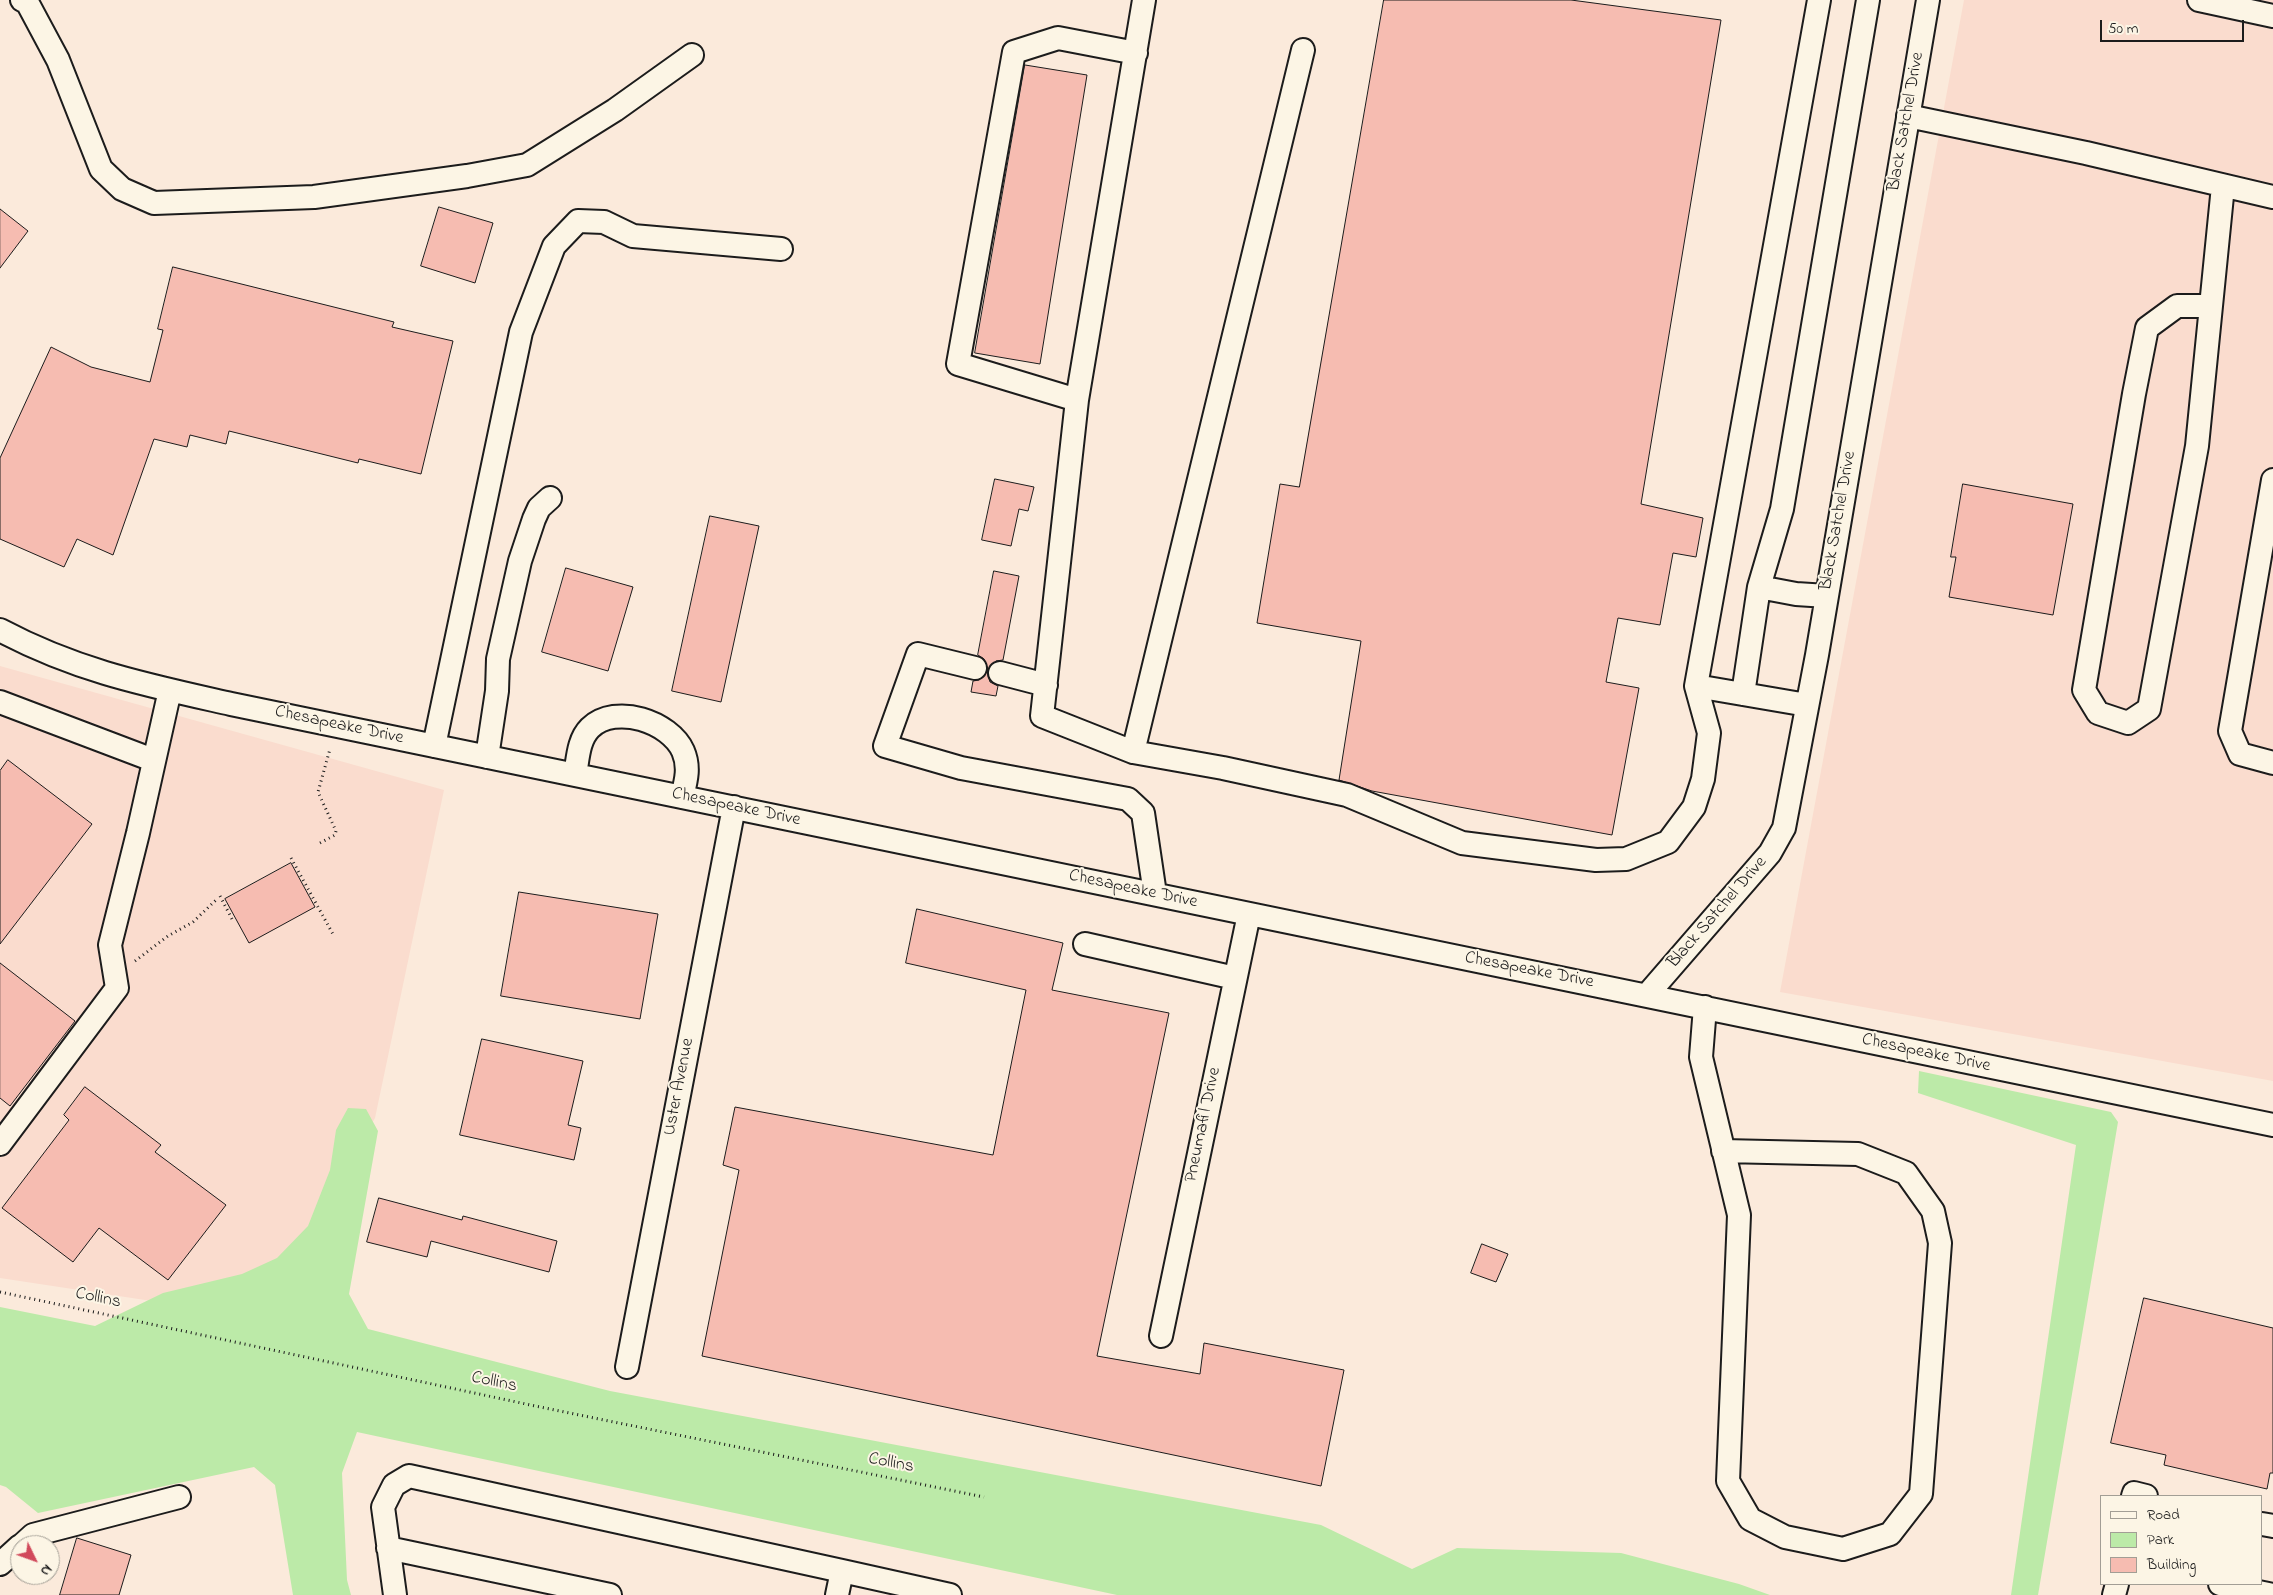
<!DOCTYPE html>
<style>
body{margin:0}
#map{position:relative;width:2273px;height:1595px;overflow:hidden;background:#fbeadb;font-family:"Indie Flower",sans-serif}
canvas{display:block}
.legend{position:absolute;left:2100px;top:1495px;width:162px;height:90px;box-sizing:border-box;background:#fcf5e5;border:1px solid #a29e95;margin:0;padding:6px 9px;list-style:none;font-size:15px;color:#1c1c1c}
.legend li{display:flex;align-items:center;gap:10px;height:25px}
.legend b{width:25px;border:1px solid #a29e95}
.north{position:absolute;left:10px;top:1535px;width:50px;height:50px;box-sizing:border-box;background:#fcf5e5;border:1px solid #a29e95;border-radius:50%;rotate:132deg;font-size:14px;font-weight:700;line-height:20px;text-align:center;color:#1c1c1c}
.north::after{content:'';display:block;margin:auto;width:18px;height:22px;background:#d1495b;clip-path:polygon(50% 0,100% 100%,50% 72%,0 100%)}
.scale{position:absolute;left:2100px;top:20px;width:144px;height:22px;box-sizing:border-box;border:2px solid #1c1c1c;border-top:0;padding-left:6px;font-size:15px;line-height:18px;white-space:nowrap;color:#1c1c1c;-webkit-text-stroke:4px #fcf5e5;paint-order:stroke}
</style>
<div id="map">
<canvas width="2273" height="1595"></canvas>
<ul class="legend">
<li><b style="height:6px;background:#fcf5e5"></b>Road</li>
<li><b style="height:14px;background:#bceaa8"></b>Park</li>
<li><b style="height:14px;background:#f6bcb1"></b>Building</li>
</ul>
<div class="north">N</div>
<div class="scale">50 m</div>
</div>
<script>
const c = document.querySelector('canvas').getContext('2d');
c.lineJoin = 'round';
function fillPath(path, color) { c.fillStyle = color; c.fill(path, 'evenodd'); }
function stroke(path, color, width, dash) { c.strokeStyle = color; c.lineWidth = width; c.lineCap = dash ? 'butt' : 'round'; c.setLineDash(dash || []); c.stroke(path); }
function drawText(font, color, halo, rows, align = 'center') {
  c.font = font + ' "Indie Flower",sans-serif'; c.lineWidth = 4; c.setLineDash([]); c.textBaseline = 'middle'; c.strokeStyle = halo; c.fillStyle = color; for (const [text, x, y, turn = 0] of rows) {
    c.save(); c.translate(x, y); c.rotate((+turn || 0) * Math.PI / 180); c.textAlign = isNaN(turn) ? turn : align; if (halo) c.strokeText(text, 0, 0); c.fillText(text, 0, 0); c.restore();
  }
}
const built = new Path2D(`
 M1964,0H2273V1081L1780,992Z
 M0,666L444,790L375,1118L288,1267L165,1303L0,1278Z`);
const green = new Path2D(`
 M1919,1071L2111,1112L2118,1122L2038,1595H2011L2076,1145L1918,1093Z
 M348,1108L366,1109L378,1131L349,1294L368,1329L610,1391L1321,1525L1412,1569L1457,1548L1621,1553L1739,1584L1770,1595H1117L357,1432L342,1473L347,1580L351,1595H293L275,1485L254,1467L38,1513L6,1487L0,1485V1307L95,1326L163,1293L242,1274L277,1258L308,1226L330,1170L336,1130Z`);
const building = new Path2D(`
 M1384,0H1571L1721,20L1641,504L1703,518L1696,557L1673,553L1660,625L1618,618L1606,682L1639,688L1612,835L1372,791L1339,780L1361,641L1257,623L1280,484L1299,487Z
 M1025,65L1087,75L1040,364L975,353Z
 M439,207L493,223L475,283L421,266Z
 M0,209L28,231L0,268Z
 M173,267L394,322L392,327L453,341L421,474L359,459L358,463L229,431L226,444L190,435L187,447L154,439L113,555L77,539L64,567L0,539V458L51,347L91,367L150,382L163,330L158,329Z
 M995,479L1034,487L1028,511L1019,509L1011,546L982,540Z
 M1963,484L2073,504L2053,615L1949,597L1956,557H1951Z
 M710,516L759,526L721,702L672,691Z
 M566,568L633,587L608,671L542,652Z
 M994,571L1019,576L1003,660L996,661L988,669L984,659L978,655Z
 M987,672L990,682L998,686L996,696L971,692L973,681L979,680Z
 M8,760L92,824L0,944V771Z
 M291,863L315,907L249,943L225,899Z
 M519,892L658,914L640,1019L501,996Z
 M917,909L1063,943L1052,990L1169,1013L1097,1356L1200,1374L1204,1343L1344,1370L1321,1486L702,1356L739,1170L723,1165L735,1107L993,1155L1026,990L906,963Z
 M0,963L75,1021L10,1106L0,1098Z
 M482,1039L583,1061L568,1125L581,1128L574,1160L460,1135Z
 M85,1087L161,1145L155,1152L226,1205L168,1280L99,1228L73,1262L2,1208L69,1120L64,1115Z
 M379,1198L462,1220L463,1216L557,1241L549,1272L431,1241L427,1257L367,1242Z
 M1482,1244L1508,1254L1496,1282L1471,1273Z
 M2144,1298L2273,1328V1473H2270L2267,1489L2164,1465L2166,1455L2111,1443Z
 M77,1538L131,1555L119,1595H60Z`);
const path = new Path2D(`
 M320,843L335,835L336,831L318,792L330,749
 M291,858L334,936
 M220,896L232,919
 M135,961L168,936L193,922L216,900
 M0,1292L540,1407L984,1497`);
const minor = new Path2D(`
 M22,0L27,2L58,60L101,169L122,189L154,203L314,197L467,176L527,165L615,110L692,55
 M1144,0L1077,400L1042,716L1133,752L1223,768L1347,795L1462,843L1596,860L1626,859L1668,842L1694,807L1703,779L1709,733L1696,686L1819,0
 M2199,0L2273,16
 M1908,116L2086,153L2273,197
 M2211,306H2177L2147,328L2134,394L2084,690L2098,713L2128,723L2149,709L2197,446L2223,186
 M1077,400L958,364L1014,52L1058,38L1136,53
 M2273,480L2230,731L2240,754L2273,763
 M1759,587L1782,509L1868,0
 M0,630C77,671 147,685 231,704L2273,1125
 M975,668L918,654L885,746L961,768L1128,799L1143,813L1155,894
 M1000,673L1046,685
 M1696,686L1807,705
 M1743,694L1759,587L1796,594L1827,596
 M0,702L153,760
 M434,746L521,332L554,246L578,221L604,222L633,236L781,249
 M1133,752L1303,50
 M487,757L497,691L498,659L520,561L534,519L539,508L550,498
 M575,775C578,759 578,740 590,728C616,703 670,722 683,751C690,767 686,781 682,797
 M1085,944L1235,978
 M1647,995L1770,853L1784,828L1817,655L1928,0
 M1705,1007L1701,1057L1739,1215L1728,1481L1750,1519L1785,1537L1843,1549L1890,1534L1921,1494L1940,1243L1933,1211L1906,1173L1858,1154L1723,1151
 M0,1144L117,988L110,945L138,833L170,690
 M1161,1336L1249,914
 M627,1367L734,807
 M2133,1496L2134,1493L2146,1496
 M2262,1524L2273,1526
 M22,1545L33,1535L179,1497
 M388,1548L610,1595
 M0,1564L20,1546
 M2220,1584L2273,1595
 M395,1595L383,1507L394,1485L409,1476L842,1571
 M837,1595L842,1571L950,1595
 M2114,1595L2117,1584`);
const streetNames = [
 ["Black Satchel Drive",1907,122,-80],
 ["Black Satchel Drive",1839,521,-80],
 ["Chesapeake Drive",339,726,12],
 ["Chesapeake Drive",736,808,12],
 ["Chesapeake Drive",1133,890,12],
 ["Black Satchel Drive",1718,913,-49],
 ["Chesapeake Drive",1529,971,11],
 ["Chesapeake Drive",1926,1054,12],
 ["Uster Avenue",680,1087,-79],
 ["Pneumafil Drive",1204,1125,-78],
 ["Collins",98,1299,12],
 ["Collins",494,1383,12],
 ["Collins",891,1464,11]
];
fillPath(built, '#fadcce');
fillPath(green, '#bceaa8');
fillPath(building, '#f6bcb1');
stroke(building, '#1c1c1c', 1);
stroke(minor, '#1c1c1c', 26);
stroke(path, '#1c1c1c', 3, [1, 4]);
stroke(minor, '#fcf5e5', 22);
drawText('18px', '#1c1c1c', '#fcf5e5', streetNames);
</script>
